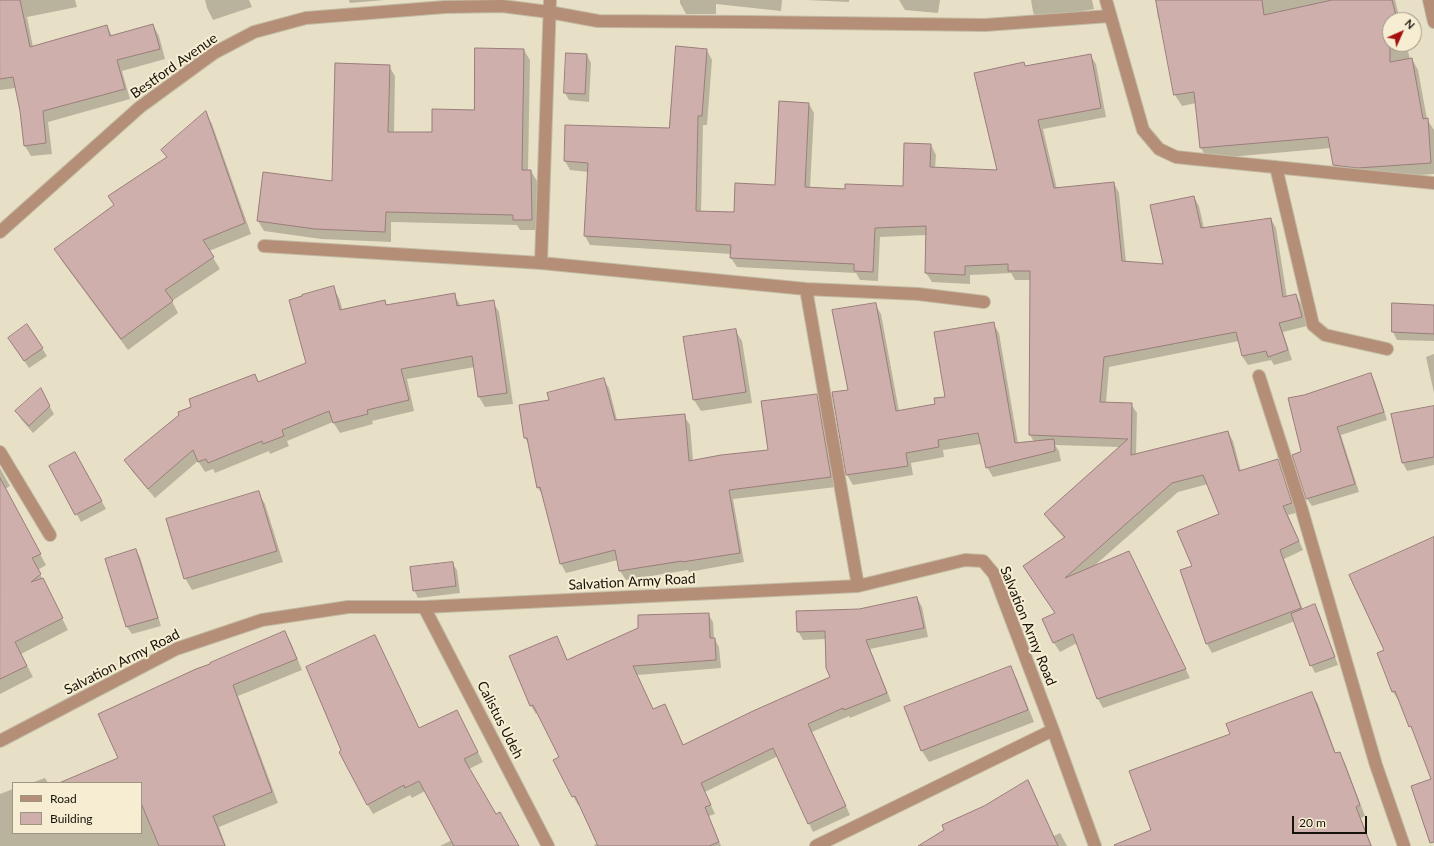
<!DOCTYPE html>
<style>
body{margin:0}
#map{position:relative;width:1434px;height:846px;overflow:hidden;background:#e8e0c6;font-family:Lato,sans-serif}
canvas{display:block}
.legend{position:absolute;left:12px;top:782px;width:130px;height:52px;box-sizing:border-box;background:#f6edd3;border:1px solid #9c9582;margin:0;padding:5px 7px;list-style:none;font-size:12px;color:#151209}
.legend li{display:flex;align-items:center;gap:8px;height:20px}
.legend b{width:20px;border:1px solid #9c9582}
.north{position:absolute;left:1382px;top:12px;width:40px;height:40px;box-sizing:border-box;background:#f6edd3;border:1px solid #9c9582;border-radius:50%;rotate:45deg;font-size:11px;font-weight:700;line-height:16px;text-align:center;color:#151209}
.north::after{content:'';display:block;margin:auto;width:14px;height:18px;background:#a5100f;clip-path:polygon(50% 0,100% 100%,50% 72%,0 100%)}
.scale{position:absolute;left:1292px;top:816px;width:75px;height:18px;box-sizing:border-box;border:2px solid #151209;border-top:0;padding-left:5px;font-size:12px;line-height:14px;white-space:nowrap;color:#151209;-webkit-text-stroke:3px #f6edd3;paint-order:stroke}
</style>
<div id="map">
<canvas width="1434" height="846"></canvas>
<ul class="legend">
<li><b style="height:5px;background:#b58e77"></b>Road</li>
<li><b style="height:11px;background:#ceafac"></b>Building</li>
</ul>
<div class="north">N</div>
<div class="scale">20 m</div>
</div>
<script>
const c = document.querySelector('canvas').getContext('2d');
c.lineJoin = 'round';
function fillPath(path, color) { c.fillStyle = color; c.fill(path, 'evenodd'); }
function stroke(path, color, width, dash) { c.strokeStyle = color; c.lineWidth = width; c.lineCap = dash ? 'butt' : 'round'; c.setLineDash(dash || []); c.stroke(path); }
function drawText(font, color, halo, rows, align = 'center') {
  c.font = font + ' Lato,sans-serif'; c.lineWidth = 4; c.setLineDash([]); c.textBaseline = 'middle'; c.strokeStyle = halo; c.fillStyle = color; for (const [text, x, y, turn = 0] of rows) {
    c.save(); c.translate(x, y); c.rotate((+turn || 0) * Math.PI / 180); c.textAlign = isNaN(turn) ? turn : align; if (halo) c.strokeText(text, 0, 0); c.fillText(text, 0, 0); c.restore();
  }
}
const shadow = new Path2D(`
 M0,0H75L77,7L27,17L33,47L107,26L112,36L153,25L159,36L165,59L122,71L130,99L48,122L52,154L31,156L25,146L21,111L16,88L0,90Z
 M205,0H249L252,7L213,20L207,8Z
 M349,0H385L350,3Z
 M680,0H782L781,11L716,4V14H686L680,3Z
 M806,0H849V2Z
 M899,0H940L938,13L905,10Z
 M1031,0H1092L1094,9L1037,19L1033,12Z
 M1156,0H1395L1400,20H1390V44H1406L1410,59H1412L1418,70L1427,119L1434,130V174L1364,179L1341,176L1334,165L1331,148L1207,159L1201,148L1196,103L1182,106L1175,95L1162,24L1158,18Z
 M524,50L530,60L528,171H531L537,181L538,230H520L517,225L391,222V242L321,239L264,231L258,221L333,182L389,66L395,76L394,133H433L475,111Z
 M707,50L712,60L707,125H703L701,212L735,213L776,186L809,104L814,113L810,188L846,190L904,187L931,145L936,155L935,169L998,171L1024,63L1026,67L1090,55L1096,64L1106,117L1043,129L1057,189L1114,183L1119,193L1126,262L1164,265L1194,197L1199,206L1204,228L1271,219L1276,228L1287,297L1296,295L1301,304L1307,326L1283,332L1292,360L1274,365L1271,360L1248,365L1242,356L1239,341L1109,367L1106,403L1131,404L1137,413L1136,455L1228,432L1233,441L1241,471L1277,460L1283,469L1296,513L1288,515L1303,550L1284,559L1303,610L1315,606L1319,613L1338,665L1315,673L1311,665L1295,621L1212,653L1207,644L1181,571L1193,567L1220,514L1208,484L1178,492L1093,567L1129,552L1190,678L1103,708L1098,699L1077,643L1060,652L1054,643L1043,620L1056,614L1024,567L1065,539L1051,523L1045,514L1120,447L1055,445L1059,451L1061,461L993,477L987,467L981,444L943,450L944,457L911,463L913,475L853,485L847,475L833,393L849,391L875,304L881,314L899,411L936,404L946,397L993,323L999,333L1018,443L1034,442L1030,435L1031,280H1015L1011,273L970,275V284L932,282L926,273L927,235L880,237L878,281L860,280L856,273L737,267L731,258V254L590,245L585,236L588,172L570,170L565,161L670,129Z
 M587,55L591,63L589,102L569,100L565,93Z
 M206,113L212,124L251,234L209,251L220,269L172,301L178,313L128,350L62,261L55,249L115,205L167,158L163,150Z
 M333,288L339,298L343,311L384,301L387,306L454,295L461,306L493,302L499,312L513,404L485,407L479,397L475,367L407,379L414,411L372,421L373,424L340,433L333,422L287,441L289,446L270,454L269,451L215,473L213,469L205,472L198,461L155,498L132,471L126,461L193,407L255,375L259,382L307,363Z
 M1434,306V341L1397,340L1393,332Z
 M735,330L742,341L752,403L701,411L694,400Z
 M14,346L42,348L47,356L29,368Z
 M1434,354V393L1426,357Z
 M1371,374L1375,382L1387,420L1341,435L1359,492L1312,506L1307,499L1301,453L1304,396Z
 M603,379L609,388L617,420L684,416L690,425L693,461L769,451L816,395L822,405L836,487L733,499L744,562L689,572L688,570L626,580L620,571L618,560L566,573L561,564L544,497L538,488L529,444L525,438L550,401Z
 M40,390L54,414L33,433L21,419L17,411Z
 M1392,415L1434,425V465L1407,471L1403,463Z
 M75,453L106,509L81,522L50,466Z
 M0,468L10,486L5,489L46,565L38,570L68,630L21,654L33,677L0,694Z
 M258,492L265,504L283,562L192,590L185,578Z
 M1434,538V830L1433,780L1416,736L1410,726L1400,701H1399L1393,692L1385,651Z
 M135,550L140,557L161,626L132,634L127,627L106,559Z
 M452,563L457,570L460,593L418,598L414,590Z
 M917,598L922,607L928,637L870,649L891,701L850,718L849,716L812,732L850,815L813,832L778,756L705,792L715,814L709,816L721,846H594V845L598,843L580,804L578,805L573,796L560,757L539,713L536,714L531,706L557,637L568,661L708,614L713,622L714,638L719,647L721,668L637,675L653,710L665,705L684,746L832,678L826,639L803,640L798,631L859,610Z
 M285,632L291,643L302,670L238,696L278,803L219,827L226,846H0V794L13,789V833H141V783H60L119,759L211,665Z
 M1010,667L1017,679L1034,722L929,762L922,751Z
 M1312,694L1318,704L1336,754L1339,753L1345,763L1365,816L1361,818L1372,846H1135L1152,831L1231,735Z
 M457,711L483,762L469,769L496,816L518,846H440L452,840L425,791L412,798L410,795L373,814L367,804L419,729Z
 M45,778L48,783H31Z
 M1028,781L1054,836L1060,833L1067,846H920Z`);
const building = new Path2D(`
 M0,0H20L30,47L107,25L110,36L153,24L160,49L117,60L125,89L43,111L46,143L24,146L20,111L13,77L0,79Z
 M1156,0H1262L1264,15L1332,0H1392L1397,20H1390V62L1412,58L1423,119L1428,118L1431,163L1357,168L1333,165L1328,137L1200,148L1194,92L1174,95Z
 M676,46L707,49L702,116H698L696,211L734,212L735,183L775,185L779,101L809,103L805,187L845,189V184L903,186L904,143L931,144L930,167L997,170L974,73L1024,62L1025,66L1091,54L1101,108L1038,120L1054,188L1114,182L1122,261L1163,264L1150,205L1194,196L1201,228L1271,218L1283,297L1296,294L1302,317L1279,323L1288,350L1268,357L1266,351L1242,356L1236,332L1104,357L1100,402L1132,403L1131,455L1228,431L1239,471L1278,459L1292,503L1283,506L1299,541L1280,550L1301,608L1206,644L1180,570L1192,566L1177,531L1219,514L1203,475L1172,483L1065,578L1129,551L1186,669L1097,699L1073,634L1053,643L1042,619L1055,613L1023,566L1065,537L1044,514L1128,439L1029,435L1030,271H1008V264L965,266V275L925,273L926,226L875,228L873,272L854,271V264L730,258L731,245L584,236L588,163L564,161L565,125L669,128Z
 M475,48L524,49L522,170H531L532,220H513V215L386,212L385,232L315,229L257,221L263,172L332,181L335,63L390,65L388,132H432V109L474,110Z
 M566,53L587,54L585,94L564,93Z
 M206,111L245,223L203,240L214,257L165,290L173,301L121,339L54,249L114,205L108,196L167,157L161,150Z
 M334,286L340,310L385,300L386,305L455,293L457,306L494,300L507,393L478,397L472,356L401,369L409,400L367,410L368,414L333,423L329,411L282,430L284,436L263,444L262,441L208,463L206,459L198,462L193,450L148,489L124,460L179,415L178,412L191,407L189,399L255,374L258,382L306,363L289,300L302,296V295Z
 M876,303L896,411L935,404L934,398L945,397L934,332L994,322L1015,443L1054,439L1055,451L986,468L978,433L938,440L939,447L906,453L908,466L846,475L832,392L848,390L832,310Z
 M1392,303L1434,305V334L1392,332Z
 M27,324L43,348L24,361L8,338Z
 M736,329L746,392L693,400L683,337Z
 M1371,373L1384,412L1337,427L1355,484L1306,499L1292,455L1300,452L1301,451L1288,398L1304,395Z
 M604,378L615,420L685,414L689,461L721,455L768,450L761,401L817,394L831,477L729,490L740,553L682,562V561L619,571L615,550L560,564L540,487L537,488L527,438H524L519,405L549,400L547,393Z
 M41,388L50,406L29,426L15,411Z
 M1434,406V457L1402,463L1391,414Z
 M75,452L102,501L75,515L49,466Z
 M0,478L41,554L32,558L41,574L31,582L43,578L63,618L15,642L27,666L0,679Z
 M259,491L277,551L184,579L166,519Z
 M1434,537V842L1430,843L1411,786L1431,779L1411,726L1409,727L1395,691L1392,692L1377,653L1384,650L1349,575Z
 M136,549L158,618L126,627L105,559Z
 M453,562L456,586L413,591L410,567Z
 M917,597L924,628L866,640L887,693L844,710L843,708L808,724L846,806L808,824L773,748L701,783L711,805L705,807L719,842L709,846H598L575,796L572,797L553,760L559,757L533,705L530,706L509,656L557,636L567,660L638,628V615L709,613L710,638H715L716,660L633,666L653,709L665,704L683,745L753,711L830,677L826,668L825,631L797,632L796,611L859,609Z
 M1315,604L1335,657L1310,666L1291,614Z
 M285,631L297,659L233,685L272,792L213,816L225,846H159L141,803V783H59L118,758L98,714L196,669L210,664V663Z
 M375,635L419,728L457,710L478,752L464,759L496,814L500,812L519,846H454L419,781L405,788L404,785L367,805L339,752L341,750L306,667Z
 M1011,666L1028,710L921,751L904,707Z
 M1312,692L1335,753L1340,752L1360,805L1356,807L1371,846H1115L1114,845L1151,830L1129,771L1230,734L1226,724Z
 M1028,780L1058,846H918L944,830L942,825L984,806Z`);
const street = new Path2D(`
 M1106,0L1143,130L1159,149L1176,157L1195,159L1434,183
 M1429,0L1434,22
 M1276,167L1313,325L1325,335L1387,349
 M0,232L140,107L214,53L254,32L306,18L445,7L502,6L549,12L598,21L749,22L985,25L1110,16
 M264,246L541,263L806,289L918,294L984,302
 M541,263L550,0
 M806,289L858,586
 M1259,376L1301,507L1376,765L1404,846
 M0,452L50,535
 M424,607L548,846
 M0,741L176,649L262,620L348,607H424L858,586L965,560L983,561L994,574L1053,730L1095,846
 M816,846L1053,730`);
const streetNames = [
 ["Bestford Avenue",174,66,-35],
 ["Salvation Army Road",632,582,-3],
 ["Salvation Army Road",1028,626,68],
 ["Salvation Army Road",122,662,-27],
 ["Calistus Udeh",500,720,63]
];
fillPath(shadow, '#0003');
fillPath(building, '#ceafac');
stroke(building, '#997d7a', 1);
stroke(street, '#c2bba4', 14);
stroke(street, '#b58e77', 12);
drawText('14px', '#151209', '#f6edd3', streetNames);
</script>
